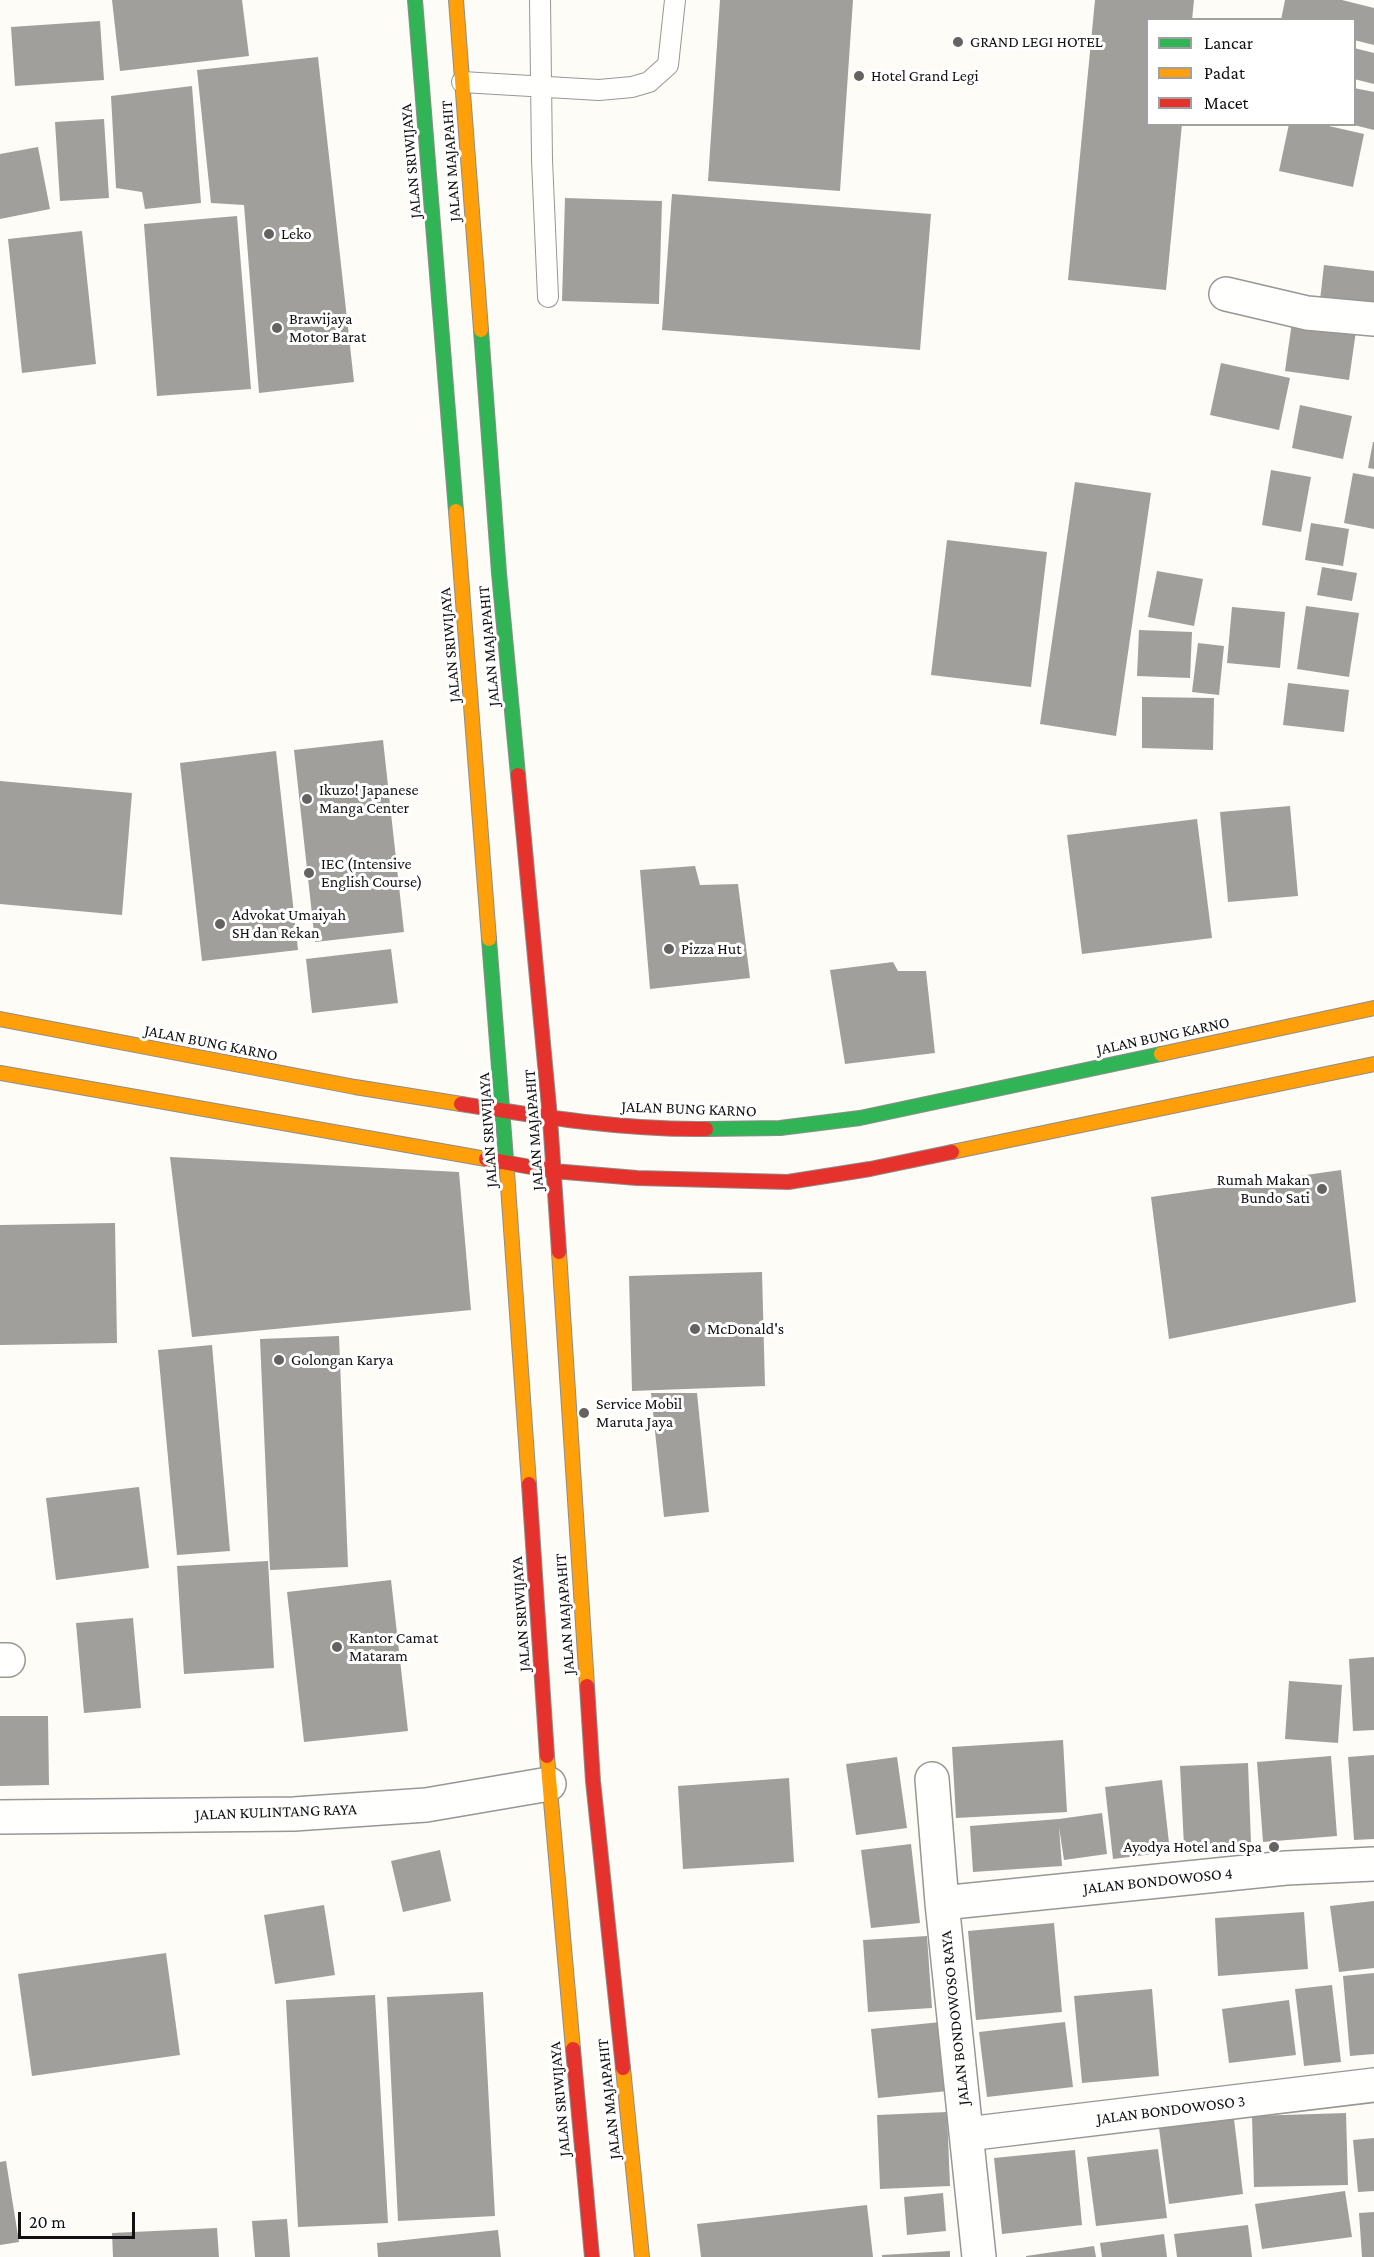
<!DOCTYPE html>
<style>
body{margin:0}
#map{position:relative;width:1374px;height:2257px;overflow:hidden;background:#fdfcf7;font-family:"Crimson Pro",serif}
canvas{display:block}
.legend{position:absolute;left:1146px;top:18px;width:210px;height:108px;box-sizing:border-box;background:#fff;border:2px solid #a0a0a0;margin:0;padding:8px 10px;list-style:none;font-size:18px;color:#111}
.legend li{display:flex;align-items:center;gap:12px;height:30px}
.legend b{width:30px;border:2px solid #a0a0a0}
.scale{position:absolute;left:18px;top:2212px;width:117px;height:27px;box-sizing:border-box;border:3px solid #111;border-top:0;padding-left:8px;font-size:18px;line-height:21px;white-space:nowrap;color:#111;-webkit-text-stroke:4px #fff;paint-order:stroke}
</style>
<div id="map">
<canvas width="1374" height="2257"></canvas>
<ul class="legend">
<li><b style="height:8px;background:#30b455"></b>Lancar</li>
<li><b style="height:8px;background:#ff9f0a"></b>Padat</li>
<li><b style="height:8px;background:#e5322d"></b>Macet</li>
</ul>
<div class="scale">20 m</div>
</div>
<script>
const c = document.querySelector('canvas').getContext('2d');
c.lineJoin = 'round';
function fillPath(path, color) { c.fillStyle = color; c.fill(path, 'evenodd'); }
function stroke(path, color, width, dash) { c.strokeStyle = color; c.lineWidth = width; c.lineCap = dash ? 'butt' : 'round'; c.setLineDash(dash || []); c.stroke(path); }
function drawText(font, color, halo, rows, align = 'center') {
  c.font = font + ' "Crimson Pro",serif'; c.lineWidth = 6; c.setLineDash([]); c.textBaseline = 'middle'; c.strokeStyle = halo; c.fillStyle = color; for (const [text, x, y, turn = 0] of rows) {
    c.save(); c.translate(x, y); c.rotate((+turn || 0) * Math.PI / 180); c.textAlign = isNaN(turn) ? turn : align; if (halo) c.strokeText(text, 0, 0); c.fillText(text, 0, 0); c.restore();
  }
}
const building = new Path2D(`
 M112,0H242L249,56L120,71Z
 M720,0H853L840,191L708,181Z
 M1095,0H1194L1192,20H1148V124H1182L1166,290L1068,280Z
 M1285,0H1342L1374,8V45L1354,40V20H1281Z
 M100,21L104,80L15,86L11,27Z
 M1354,48L1374,53V84L1354,79Z
 M318,57L354,382L259,393L244,205L211,203L197,70Z
 M192,86L201,203L145,209L142,192L116,188L111,96Z
 M1354,88L1374,92V130L1354,125Z
 M104,119L109,198L60,201L55,122Z
 M1289,124H1320L1364,134L1353,187L1279,171Z
 M38,147L50,209L0,219V154Z
 M672,194L931,214L920,350L662,330Z
 M565,198L662,201L659,304L562,301Z
 M237,216L251,389L157,396L144,224Z
 M82,231L96,364L22,373L8,239Z
 M1324,265L1374,271V315L1319,309Z
 M1292,322L1356,331L1349,380L1285,371Z
 M1221,363L1290,378L1279,430L1210,415Z
 M1300,405L1352,416L1343,459L1292,448Z
 M1373,442H1374V469L1368,468Z
 M1271,470L1311,477L1301,532L1262,525Z
 M1353,473L1374,477V529L1344,523Z
 M1075,482L1151,493L1116,736L1040,724Z
 M1311,523L1349,529L1343,566L1305,560Z
 M947,540L1047,552L1031,687L931,675Z
 M1322,567L1357,573L1352,601L1317,595Z
 M1157,571L1203,579L1194,626L1148,617Z
 M1306,606L1359,613L1349,677L1297,669Z
 M1232,607L1285,612L1280,668L1227,663Z
 M1139,630L1192,632L1190,678L1137,676Z
 M1198,643L1224,646L1219,695L1192,692Z
 M1288,683L1349,690L1344,732L1283,725Z
 M1142,697L1214,698L1213,750L1142,748Z
 M383,740L404,932L315,942L294,750Z
 M276,751L298,950L202,961L180,763Z
 M0,781L132,793L122,915L0,904Z
 M1290,806L1298,896L1228,902L1220,812Z
 M1197,819L1212,938L1082,954L1067,835Z
 M695,866L700,885L738,884L750,978L650,989L640,870Z
 M391,949L398,1003L312,1013L306,959Z
 M893,962L898,971H926L935,1053L845,1064L830,970Z
 M170,1157L459,1172L471,1310L192,1337Z
 M1341,1170L1356,1302L1169,1339L1151,1197Z
 M115,1223L117,1343L0,1345V1225Z
 M762,1272L765,1386L632,1391L629,1276Z
 M339,1336L348,1567L270,1570L260,1339Z
 M212,1345L230,1551L177,1555L158,1350Z
 M651,1393H697L709,1512L664,1517Z
 M139,1487L149,1568L56,1580L46,1498Z
 M268,1561L274,1668L184,1674L177,1566Z
 M391,1580L408,1731L304,1742L287,1592Z
 M133,1618L141,1708L84,1713L76,1623Z
 M1374,1657V1730L1353,1731L1349,1659Z
 M1289,1681L1342,1685L1338,1743L1285,1739Z
 M0,1716H48L49,1785L0,1786Z
 M1063,1740L1067,1812L956,1818L952,1747Z
 M1374,1755V1839L1354,1840L1348,1757Z
 M1331,1756L1337,1836L1263,1842L1257,1762Z
 M897,1757L907,1828L856,1835L846,1764Z
 M1248,1763L1251,1843L1184,1846L1180,1766Z
 M789,1778L794,1862L683,1869L678,1786Z
 M1162,1780L1170,1852L1113,1859L1105,1787Z
 M1102,1813L1107,1854L1064,1860L1059,1827L1062,1866L973,1872L970,1826L1059,1819Z
 M911,1844L920,1923L871,1928L861,1850Z
 M440,1850L451,1901L403,1912L391,1861Z
 M1374,1901V1968L1339,1972L1330,1906Z
 M324,1905L335,1975L275,1984L264,1915Z
 M1304,1912L1308,1969L1218,1976L1215,1918Z
 M1054,1923L1062,2012L976,2020L968,1931Z
 M927,1936L932,2008L868,2012L863,1940Z
 M166,1953L180,2055L32,2076L18,1974Z
 M1374,1973V2054L1350,2056L1343,1976Z
 M1332,1985L1341,2062L1304,2066L1295,1989Z
 M1152,1989L1159,2076L1082,2083L1074,1996Z
 M483,1992L495,2216L398,2221L387,1997Z
 M375,1995L388,2223L298,2227L286,2000Z
 M1289,2000L1296,2055L1229,2063L1222,2009Z
 M941,2022L948,2091L878,2098L871,2029Z
 M1065,2022L1073,2087L987,2097L979,2032Z
 M947,2112L950,2186L880,2189L877,2115Z
 M1346,2113L1348,2185L1254,2187L1252,2116Z
 M1234,2119L1243,2194L1169,2204L1159,2128Z
 M1374,2138V2191L1358,2192L1353,2140Z
 M1158,2149L1167,2218L1096,2226L1087,2157Z
 M1075,2150L1082,2225L1002,2234L994,2158Z
 M6,2161L19,2242L0,2245V2162Z
 M1345,2191L1352,2237L1262,2249L1255,2204Z
 M943,2193L946,2231L907,2235L904,2197Z
 M867,2205L873,2257H701L697,2224Z
 M1374,2212V2257H1362L1359,2213Z
 M287,2219L290,2257H255L252,2221Z
 M1248,2225L1252,2257H1177L1174,2234Z
 M217,2228L219,2257H113L112,2233Z
 M498,2230L501,2257H378L377,2243Z
 M1164,2234L1167,2257H1102L1100,2243Z
 M1094,2246L1096,2257H1026V2256Z
 M950,2251V2257H882V2255Z`);
const lane = new Path2D(`
 M540,0L542,160L548,297
 M462,82L599,90L632,87L649,82L668,65L675,0`);
const street = new Path2D(`
 M1226,294L1307,313L1374,319
 M0,1660H8
 M932,1779L942,1903L979,2257
 M0,1817L294,1814L426,1805L549,1784
 M942,1903L1286,1868L1374,1864
 M967,2134L1374,2085`);
const fast = new Path2D(`
 M415,0L456,511
 M481,330L499,573L518,775
 M489,939L507,1172
 M706,1129L780,1128L860,1118L1161,1054`);
const slow = new Path2D(`
 M456,0L481,330
 M456,511L489,939
 M0,1019L355,1087L461,1104
 M1161,1054L1374,1008
 M0,1073L486,1159
 M952,1152L1374,1064
 M507,1172L529,1484
 M559,1252L587,1686
 M547,1756L573,2049
 M623,2068L642,2257`);
const jam = new Path2D(`
 M518,775L550,1118L559,1252
 M461,1104C542,1117 624,1130 706,1129
 M486,1159L553,1171L637,1178L788,1182L870,1169L952,1152
 M529,1484L547,1756
 M587,1686L593,1781L623,2068
 M573,2049L592,2257`);
const markers = [
 [958,42,6,"#646362"],
 [859,76,6,"#646362"],
 [269,234,6,"#646362"],
 [277,328,6,"#646362"],
 [307,799,6,"#646362"],
 [309,873,6,"#646362"],
 [220,924,6,"#646362"],
 [669,949,6,"#646362"],
 [1322,1189,6,"#646362"],
 [695,1329,6,"#646362"],
 [279,1360,6,"#646362"],
 [584,1413,6,"#646362"],
 [337,1647,6,"#646362"],
 [1274,1847,6,"#646362"]
];
const poiNames = [
 ["GRAND LEGI HOTEL",970,42],
 ["Hotel Grand Legi",871,76],
 ["Leko",281,234],
 ["Brawijaya",289,319],
 ["Motor Barat",289,337],
 ["Ikuzo! Japanese",319,790],
 ["Manga Center",319,808],
 ["IEC (Intensive",321,864],
 ["English Course)",321,882],
 ["Advokat Umaiyah",232,915],
 ["SH dan Rekan",232,933],
 ["Pizza Hut",681,949],
 ["Rumah Makan",1310,1180,"right"],
 ["Bundo Sati",1310,1198,"right"],
 ["McDonald's",707,1329],
 ["Golongan Karya",291,1360],
 ["Service Mobil",596,1404],
 ["Maruta Jaya",596,1422],
 ["Kantor Camat",349,1638],
 ["Mataram",349,1656],
 ["Ayodya Hotel and Spa",1262,1847,"right"]
];
const streetNames = [
 ["JALAN SRIWIJAYA",411,161,-95],
 ["JALAN MAJAPAHIT",451,161,-94],
 ["JALAN SRIWIJAYA",450,645,-95],
 ["JALAN MAJAPAHIT",489,646,-95],
 ["JALAN BUNG KARNO",1163,1036,-12],
 ["JALAN BUNG KARNO",211,1043,11],
 ["JALAN BUNG KARNO",689,1109,2],
 ["JALAN SRIWIJAYA",488,1130,-94],
 ["JALAN MAJAPAHIT",534,1130,-94],
 ["JALAN SRIWIJAYA",521,1614,-94],
 ["JALAN MAJAPAHIT",565,1614,-94],
 ["JALAN KULINTANG RAYA",276,1812,-2],
 ["JALAN BONDOWOSO 4",1158,1881,-6],
 ["JALAN BONDOWOSO RAYA",955,2018,-96],
 ["JALAN SRIWIJAYA",560,2099,-95],
 ["JALAN MAJAPAHIT",609,2099,-96],
 ["JALAN BONDOWOSO 3",1171,2110,-7]
];
fillPath(building, '#a19f9c');
stroke(lane, '#979795', 22);
stroke(street, '#979795', 36);
stroke(fast, '#8e8d8b', 16);
stroke(slow, '#8e8d8b', 16);
stroke(jam, '#8e8d8b', 16);
stroke(lane, '#fffffe', 20);
stroke(street, '#fffffe', 33);
stroke(fast, '#30b455', 14);
stroke(slow, '#ff9f0a', 14);
stroke(jam, '#e5322d', 14);
for (const [x, y, r, color] of markers) { const dot = new Path2D(); dot.arc(x, y, r, 0, 2 * Math.PI); c.fillStyle = color; c.fill(dot); stroke(dot, '#fff', 2); }
drawText('16px', '#111', '#fff', poiNames, 'left');
drawText('16px', '#111', '#fff', streetNames);
</script>
